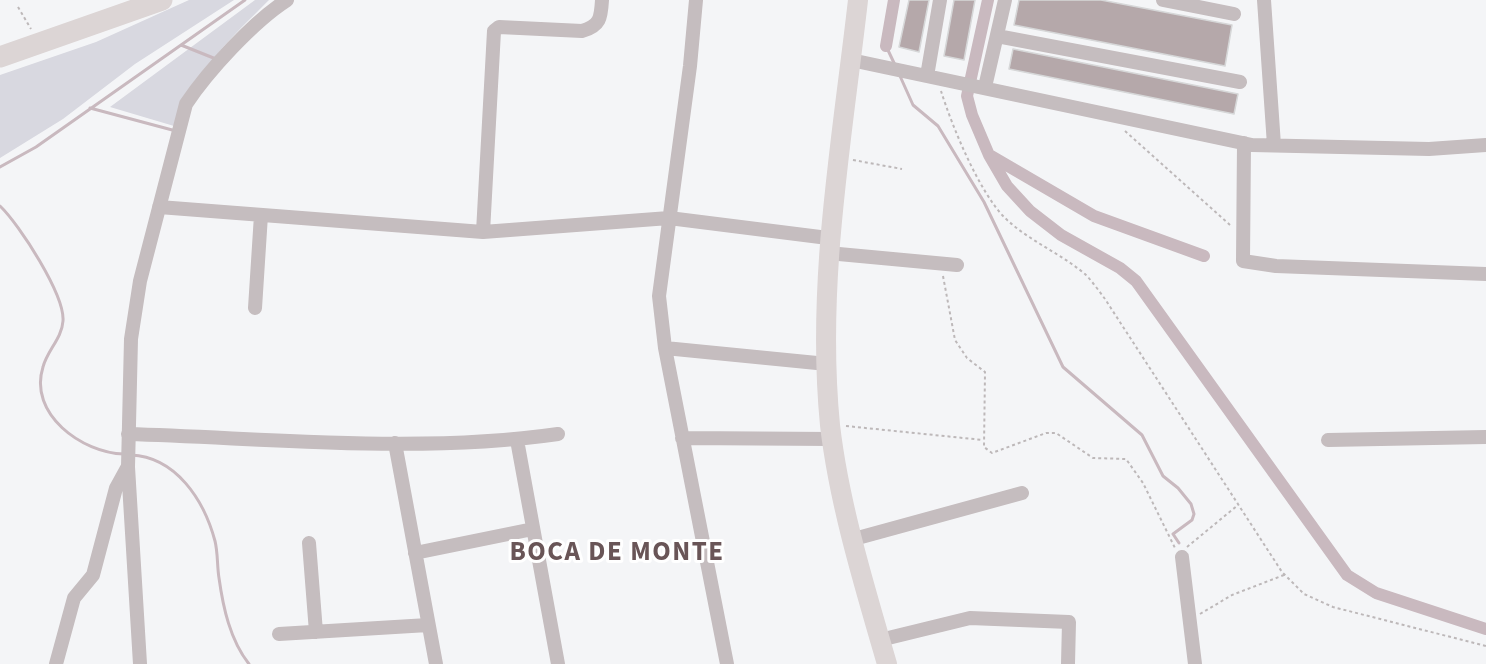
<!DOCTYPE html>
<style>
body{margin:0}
canvas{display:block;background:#f4f5f7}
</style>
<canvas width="1486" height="664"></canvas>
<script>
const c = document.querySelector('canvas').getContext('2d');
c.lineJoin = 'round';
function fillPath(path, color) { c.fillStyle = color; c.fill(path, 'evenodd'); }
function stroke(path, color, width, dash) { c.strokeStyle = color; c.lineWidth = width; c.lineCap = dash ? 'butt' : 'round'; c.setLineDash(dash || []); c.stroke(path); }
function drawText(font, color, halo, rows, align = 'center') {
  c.font = font + ' "Source Sans 3",sans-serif'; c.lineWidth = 6; c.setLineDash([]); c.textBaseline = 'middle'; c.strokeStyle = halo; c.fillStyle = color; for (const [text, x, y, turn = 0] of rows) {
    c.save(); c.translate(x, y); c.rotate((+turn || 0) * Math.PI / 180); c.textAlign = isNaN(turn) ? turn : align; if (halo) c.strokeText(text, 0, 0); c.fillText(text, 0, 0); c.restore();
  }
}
const green = new Path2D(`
 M189,0H234L135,64L63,119L0,158V75L96,42Z
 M255,0H269C230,39 194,72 174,126L110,107Z`);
const stream = new Path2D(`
 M181,45L216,59
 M886,46L895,65
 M900,76L913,105L938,126L984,202L1063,367L1142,435L1163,476L1178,488L1191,504L1194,514L1192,520L1173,534L1179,543
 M90,108L176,131
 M0,167L36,147L245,0
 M0,206C19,224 65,295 63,321C62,338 47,351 43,367C28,414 82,453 124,454
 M131,455C176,457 204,500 215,541C218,553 217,566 219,578C223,607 230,640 249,664`);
const canal = new Path2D(`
 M988,0L967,96L972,115L989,155L1007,186L1030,211L1061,235L1120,268L1136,281L1347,575L1376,593L1486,629
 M886,46L894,0
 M991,156L1094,216L1204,256`);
const building = new Path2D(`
 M909,0H929L919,52L899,47Z
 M954,0H975L964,60L944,56Z
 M1019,0H1101L1232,25L1225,66L1014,25Z
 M1013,49L1238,94L1234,114L1009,69Z`);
const path = new Path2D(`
 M18,7L31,29
 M941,91C952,126 979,192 1005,218C1029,241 1060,253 1085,274C1092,281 1099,291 1105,299L1282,572L1304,594L1333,607L1486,646
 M1125,131L1230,225
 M853,160L902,169
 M943,276L955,340L967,358L985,372L984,447L992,453L1046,433H1056L1093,458L1126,459L1143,483L1175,548
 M846,426L983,440
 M1187,547L1238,505
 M1200,614L1232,595L1284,575`);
const minor = new Path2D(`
 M696,0L690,66L659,296L665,348L727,664
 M1163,0L1234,14
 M1264,0L1274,145
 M997,36L1240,82
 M851,60L1252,145L1429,149L1486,145
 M927,76L940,0
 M985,87L1005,0
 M1244,143L1243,261L1276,266L1486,274
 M159,207L483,232L669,218L828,238
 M483,232L494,31L499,27L582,31C600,26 601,18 602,0
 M828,253L957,265
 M255,308L261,215
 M665,348L827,364
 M128,434C268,438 419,454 558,434
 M682,438L832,439
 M517,440L558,664
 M1328,440L1486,437
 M395,443L436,664
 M854,539L1022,493
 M309,543L316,632
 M415,553L533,529
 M1182,557L1195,664
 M279,634L428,625
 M880,640L970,618L1069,622L1068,664
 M56,664L74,598L93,575L116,488L127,468
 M140,664L128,467L131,339L140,281L186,104C208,71 253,22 287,0`);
const secondary = new Path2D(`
 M858,0C842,141 816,283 830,425C839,504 865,588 887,664`);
const primary = new Path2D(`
 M0,57L162,0`);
const districtNames = [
 ["BOCA DE MONTE",617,554]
];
fillPath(green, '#d8d8e0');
stroke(stream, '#c9b9bf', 3);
stroke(canal, '#c9b9bf', 12);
fillPath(building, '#b5a8aa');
stroke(building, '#d6d7d8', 1.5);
stroke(path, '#bdb8b9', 2, [3, 3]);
stroke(minor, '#c5bdbf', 14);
stroke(secondary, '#dcd5d5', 20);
stroke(primary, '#dcd5d5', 21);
c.letterSpacing = '1.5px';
drawText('bold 27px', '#695557', '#fff', districtNames);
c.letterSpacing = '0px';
</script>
